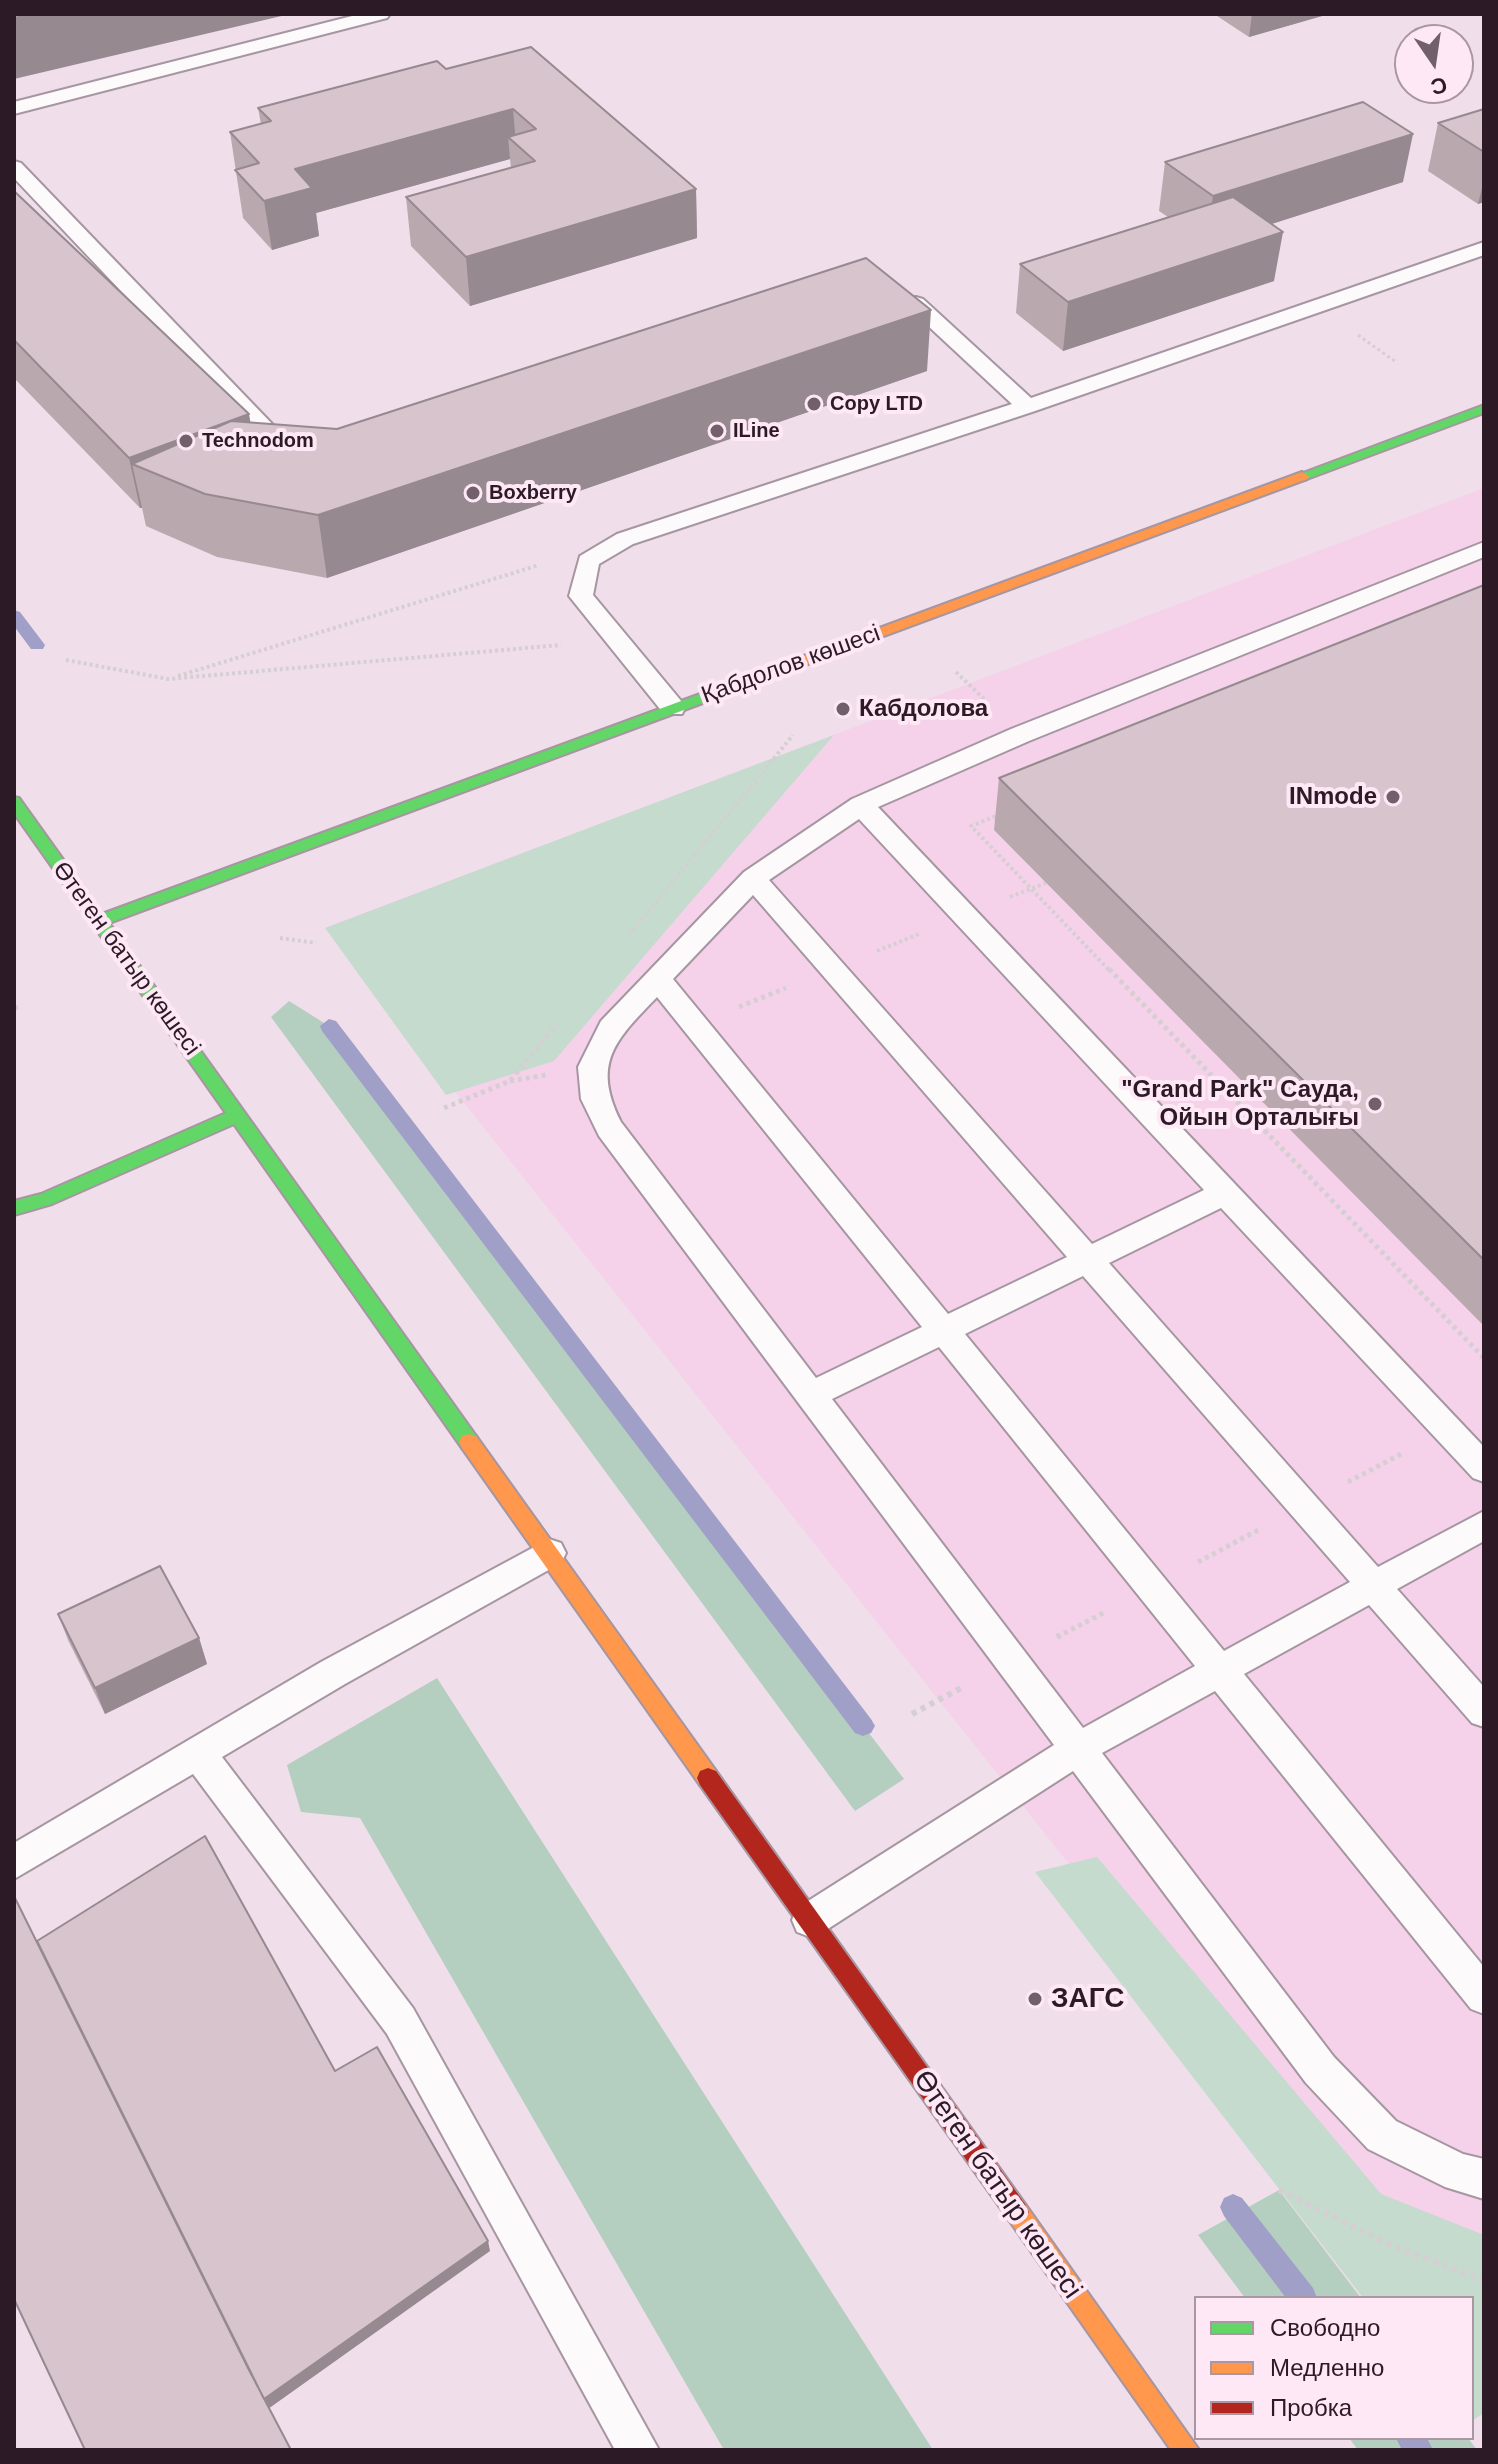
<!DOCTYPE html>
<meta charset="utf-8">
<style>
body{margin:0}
#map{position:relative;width:1498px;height:2464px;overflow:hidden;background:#f0dfea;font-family:Arial,sans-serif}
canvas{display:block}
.frame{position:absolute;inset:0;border:16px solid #2d1a27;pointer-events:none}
.legend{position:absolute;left:1194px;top:2296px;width:280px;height:144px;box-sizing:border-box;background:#ffe8f6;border:2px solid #ab96a3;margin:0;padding:10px 14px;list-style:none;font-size:24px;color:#2d1a27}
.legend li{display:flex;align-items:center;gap:16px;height:40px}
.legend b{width:40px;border:2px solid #ab96a3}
.north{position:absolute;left:1394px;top:24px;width:80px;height:80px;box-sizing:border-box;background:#ffe8f6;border:2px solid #ab96a3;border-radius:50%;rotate:167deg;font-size:22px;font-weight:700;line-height:32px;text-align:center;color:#2d1a27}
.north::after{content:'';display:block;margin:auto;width:28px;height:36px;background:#715f6b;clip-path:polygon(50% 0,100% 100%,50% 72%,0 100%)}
</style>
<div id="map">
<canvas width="1498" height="2464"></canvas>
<div class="frame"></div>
<ul class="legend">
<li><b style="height:10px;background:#63d668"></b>Свободно</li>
<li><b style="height:10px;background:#ff974d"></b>Медленно</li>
<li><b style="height:10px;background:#b3261e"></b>Пробка</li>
</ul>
<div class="north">С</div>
</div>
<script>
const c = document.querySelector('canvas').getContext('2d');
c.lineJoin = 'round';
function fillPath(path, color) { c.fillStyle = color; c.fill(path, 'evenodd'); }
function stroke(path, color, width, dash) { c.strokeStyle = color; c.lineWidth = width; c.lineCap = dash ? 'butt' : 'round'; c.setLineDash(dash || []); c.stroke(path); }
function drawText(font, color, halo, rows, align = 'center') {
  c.font = font + ' Arial,sans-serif'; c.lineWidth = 8; c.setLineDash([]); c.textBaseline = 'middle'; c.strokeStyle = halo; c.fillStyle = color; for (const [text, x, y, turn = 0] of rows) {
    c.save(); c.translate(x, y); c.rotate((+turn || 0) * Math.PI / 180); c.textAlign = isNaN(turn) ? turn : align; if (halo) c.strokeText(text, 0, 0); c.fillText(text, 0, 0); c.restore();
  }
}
const built = new Path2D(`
 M1484,488V2385L1472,2298H1414L325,928Z`);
const green = new Path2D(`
 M834,735L554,1061L446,1095L325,928Z
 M1097,1857L1381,2194L1484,2235V2413L1472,2421V2298H1363L1035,1872Z`);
const forest = new Path2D(`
 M289,1001L329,1026L904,1779L855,1811L271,1017Z
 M437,1678L933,2450H724L360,1818L301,1812L287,1765Z
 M1279,2190L1361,2298H1245L1198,2235Z
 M1349,2438H1468L1477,2450H1358Z`);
const stream = new Path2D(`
 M14,610L20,612L45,645L43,649H31L14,626Z
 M329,1019L336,1021L871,1719L875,1726L871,1733L863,1736L855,1733L322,1031L320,1026Z
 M1233,2194L1242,2198L1313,2288L1317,2298H1286L1224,2216L1220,2207L1224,2198Z
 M1396,2438H1427L1433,2450H1402Z`);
const pathFar3 = new Path2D(`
 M1358,335L1396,362`);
const pathFar2 = new Path2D(`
 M66,660L168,679L561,645
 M956,672L987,702
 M178,676L539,565
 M1001,814L971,826L1110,971
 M1010,897L1046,883
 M629,935L793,735
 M280,938L316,943
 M877,951L919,934`);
const pathFar1 = new Path2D(`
 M1109,969L1484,1358
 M739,1007L786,988
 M14,1008L19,1007
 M510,1081L546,1075
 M444,1108L510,1081L557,1023
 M1348,1482L1403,1453
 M1198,1562L1260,1529
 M1057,1637L1105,1612`);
const path = new Path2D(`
 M1057,1637L1060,1635
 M912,1714L965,1686
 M1279,2190L1395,2247L1484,2280`);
const lane = new Path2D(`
 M360,14H390L387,18L14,114V102Z
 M14,161L21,163L276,428L301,448L298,453H282L260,438L14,178Z
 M1484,242V255L1035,411L633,544L599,564L593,595L682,702L685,708L682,714H664L569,596L580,556L617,534L1012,404L911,310H887L884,306L887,302L916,297L923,299L1031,398Z
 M1484,542V557L1029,741L878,807L1484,1447V1482L1473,1478L1221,1208L1109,1263L1378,1567L1484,1511V1541L1397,1589L1484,1687V1727L1472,1723L1369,1605L1244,1674L1484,1967V2014L1471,2009L1215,1691L1102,1753L1334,2057L1396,2121L1463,2154L1484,2159V2199L1445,2187L1368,2149L1306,2083L1073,1771L823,1932L810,1937L797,1932L792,1920L797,1908L1054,1745L599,1136L581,1099L578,1067L601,1021L744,872L852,799L1011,729ZM859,819L1204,1190L1092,1244L769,880ZM753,895L1067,1257L948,1314L673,979ZM657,997L922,1327L816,1378L621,1122C591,1062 616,1040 657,997ZM1083,1276L1350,1582L1224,1651L965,1334ZM939,1347L1195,1666L1083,1728L832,1399Z
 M549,1539L561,1543L566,1553L561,1563L345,1684L222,1757L413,2008L659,2450H615L387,2034L193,1774L14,1879V1843L321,1662Z`);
const fast = new Path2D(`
 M1484,405V413L1307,479L1302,480L1295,476Z
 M741,679L748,684L746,687L109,923L476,1436L479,1442L476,1448L469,1450L462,1448L234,1124L52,1204L14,1215V1201L41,1194L226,1113L14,813V797L19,798L102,914Z`);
const slow = new Path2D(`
 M1302,472L1309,476L1307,479L746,687L741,689L734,684L736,681Z
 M469,1434L476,1436L716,1771L719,1778L716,1785L708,1788L700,1785L462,1448L459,1442L462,1436Z
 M1017,2200L1025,2204L1199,2450H1171L1009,2220L1005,2212L1009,2204Z`);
const jam = new Path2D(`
 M708,1768L716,1771L1025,2204L1029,2212L1025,2220L1017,2224L1009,2220L700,1785L697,1778L700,1771Z`);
const wall = new Path2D(`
 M1214,14H1329L1249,37Z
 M446,69L696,189L697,238L470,306L411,246L406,197L511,168L510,159L316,213L319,236L272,250L243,218L230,132L261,124L258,108Z
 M1484,109V202L1478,204L1428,171L1438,123Z
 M1165,162L1403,182L1271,224L1274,281L1063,351L1016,313L1020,264L1168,217L1159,211Z
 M14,191L251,423L337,429L927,371L327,578L217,557L146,526L142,508H140L14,378Z
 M1484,585V1326L994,830L999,778Z
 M58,1614L199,1638L207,1664L105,1714L68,1640Z`);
const shadedWall = new Path2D(`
 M30,14H290L14,79V18Z
 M1252,14H1329L1249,37Z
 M513,109L516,144L508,137L510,159L316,213L319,236L272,250L264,201L295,169Z
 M1413,134L1403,182L1206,245L1213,196Z
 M1484,180V202L1478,204Z
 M696,189L697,238L470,306L466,257Z
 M1283,232L1274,281L1063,351L1068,302Z
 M931,310L927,371L327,578L318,515Z
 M249,414L258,464H132L142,508H140L129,458Z
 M199,1638L207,1664L105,1714L95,1688Z
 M43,1953L488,2241L490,2251L268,2409Z`);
const building = new Path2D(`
 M14,14H30L14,18Z
 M531,47L696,189L466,257L406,197L535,161L508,137L536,129L513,109L295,169L312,188L264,201L235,170L259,163L230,132L271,121L258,108L437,61L446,69Z
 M1363,102L1413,134L1213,196L1165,162Z
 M1484,109V152L1438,123Z
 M14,191L249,414L129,458L14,340Z
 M1233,197L1283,232L1068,302L1020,264Z
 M866,258L931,310L318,515L205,494L132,464L231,421L337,429Z
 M1484,585V1260L999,778Z
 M160,1566L199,1638L95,1688L58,1614Z
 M205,1836L335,2071L377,2047L488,2241L264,2399L37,1941Z
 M14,1896L249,2370L291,2450H85L14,2299Z`);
const markers = [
 [814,404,8,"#715f6b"],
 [717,431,8,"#715f6b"],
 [186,441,8,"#715f6b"],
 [473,493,8,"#715f6b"],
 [843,709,8,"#715f6b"],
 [1393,797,8,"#715f6b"],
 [1375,1104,8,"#715f6b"],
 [1035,1999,8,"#715f6b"]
];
const farPoinames = [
 ["Copy LTD",830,404],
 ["ILine",733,431],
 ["Technodom",202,441],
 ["Boxberry",489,493]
];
const streetNames = [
 ["Қабдолов көшесі",791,665,-20],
 ["Өтеген батыр көшесі",126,959,54]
];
const poiNames = [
 ["Кабдолова",859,709,"left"],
 ["INmode",1377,797],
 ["\"Grand Park\" Сауда,",1359,1090],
 ["Ойын Орталығы",1359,1118]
];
const nearPoinames = [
 ["ЗАГС",1051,1999]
];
const nearStreetnames = [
 ["Өтеген батыр көшесі",997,2185,55]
];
fillPath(built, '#f5d2e9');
fillPath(green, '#c4dbce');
fillPath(forest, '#b4cec0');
fillPath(stream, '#a09fc8');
stroke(lane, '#a696a1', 4);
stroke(fast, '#a696a1', 4);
stroke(slow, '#a696a1', 4);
stroke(jam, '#a696a1', 4);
stroke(pathFar3, '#d5cfd3', 3, [3, 3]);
stroke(pathFar2, '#d5cfd3', 4, [3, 3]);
stroke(pathFar1, '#d5cfd3', 5, [4, 4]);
stroke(path, '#d5cfd3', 6, [5, 5]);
fillPath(lane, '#fdfafc');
fillPath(fast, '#63d668');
fillPath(slow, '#ff974d');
fillPath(jam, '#b3261e');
fillPath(wall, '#b9a9af');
fillPath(shadedWall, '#96898f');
fillPath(building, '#d7c4cc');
stroke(building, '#96898f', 2);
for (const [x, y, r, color] of markers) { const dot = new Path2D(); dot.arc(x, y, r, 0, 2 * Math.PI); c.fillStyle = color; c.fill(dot); stroke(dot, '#ffe8f6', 3); }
drawText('bold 20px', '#2d1a27', '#ffe8f6', farPoinames, 'left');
drawText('24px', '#2d1a27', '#ffe8f6', streetNames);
drawText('bold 24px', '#2d1a27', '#ffe8f6', poiNames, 'right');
drawText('bold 28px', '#2d1a27', '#ffe8f6', nearPoinames, 'left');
drawText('28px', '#2d1a27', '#ffe8f6', nearStreetnames);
</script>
